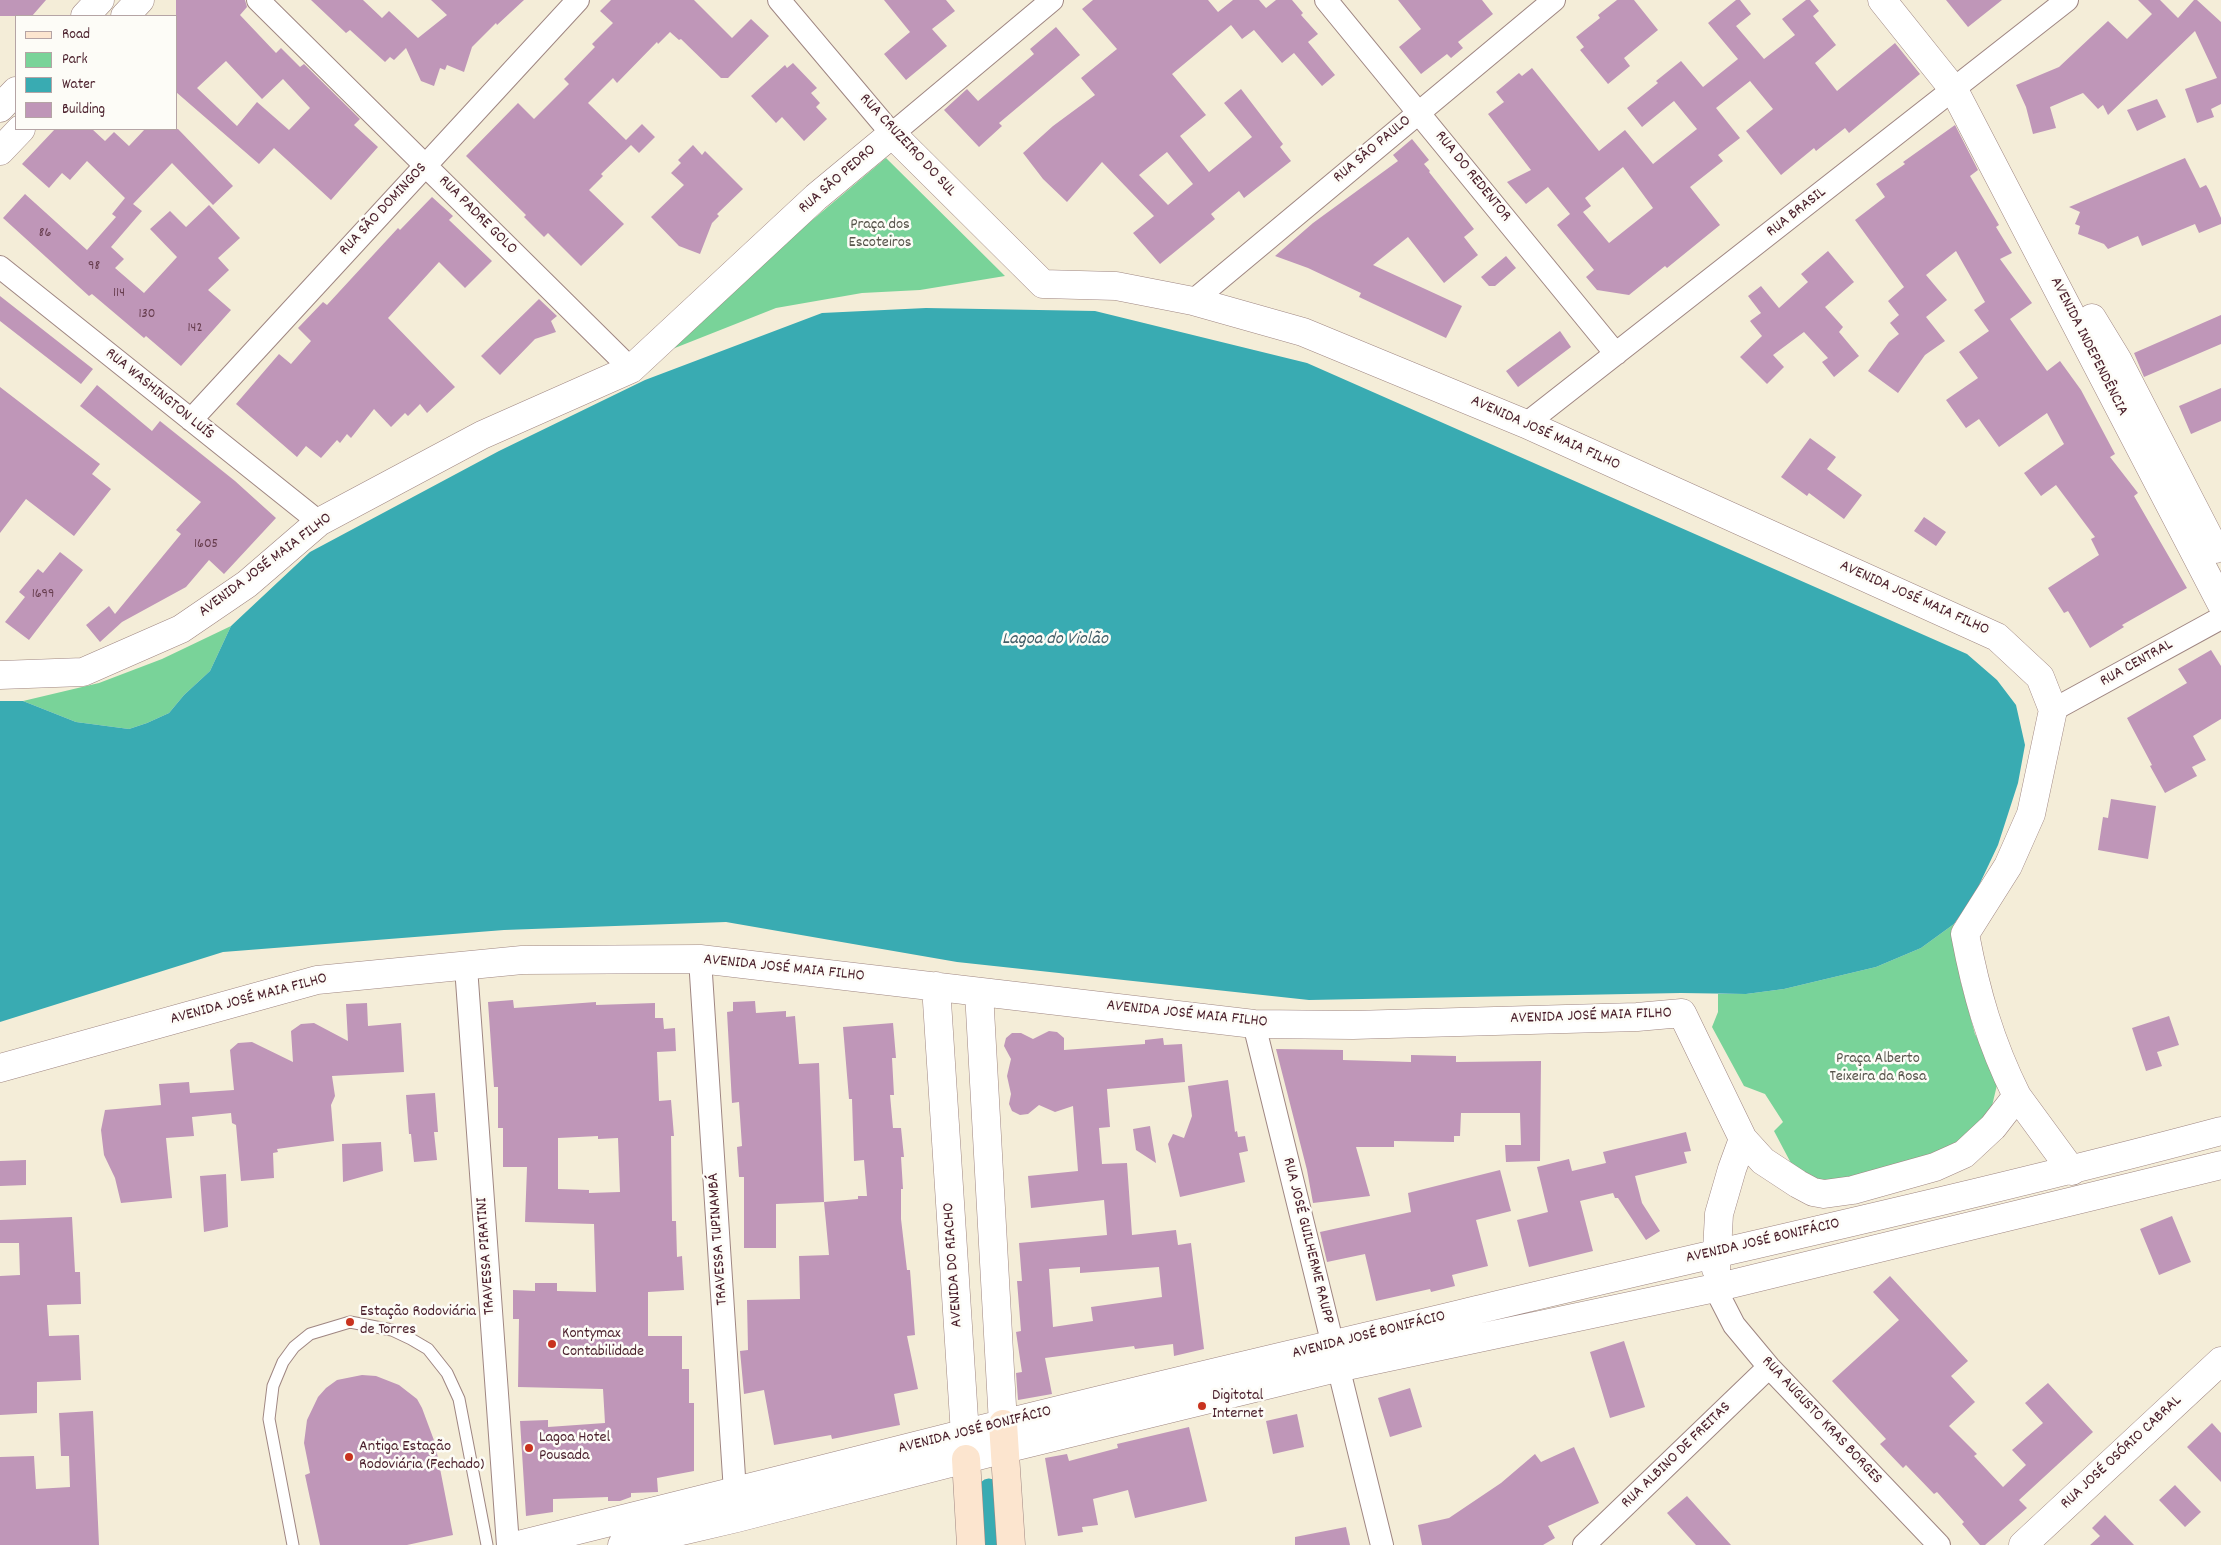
<!DOCTYPE html>
<meta charset="utf-8">
<style>
body{margin:0}
#map{position:relative;width:2221px;height:1545px;overflow:hidden;background:#f4edd8;font-family:Dekko,sans-serif}
canvas{display:block}
.legend{position:absolute;left:15px;top:15px;width:162px;height:115px;box-sizing:border-box;background:#fdfcf7;border:1px solid #b5a4a5;margin:0;padding:6px 9px;list-style:none;font-size:15px;color:#4a1f2b}
.legend li{display:flex;align-items:center;gap:10px;height:25px}
.legend b{width:25px;border:1px solid #b5a4a5}
</style>
<div id="map">
<canvas width="2221" height="1545"></canvas>
<ul class="legend">
<li><b style="height:6px;background:#fce5cf"></b>Road</li>
<li><b style="height:14px;background:#79d399"></b>Park</li>
<li><b style="height:14px;background:#39abb2"></b>Water</li>
<li><b style="height:14px;background:#bf96b8"></b>Building</li>
</ul>
</div>
<script>
const c = document.querySelector('canvas').getContext('2d');
c.lineJoin = 'round';
function fillPath(path, color) { c.fillStyle = color; c.fill(path, 'evenodd'); }
function stroke(path, color, width, dash) { c.strokeStyle = color; c.lineWidth = width; c.lineCap = dash ? 'butt' : 'round'; c.setLineDash(dash || []); c.stroke(path); }
function drawText(font, color, halo, rows, align = 'center') {
  c.font = font + ' Dekko,sans-serif'; c.lineWidth = 5; c.setLineDash([]); c.textBaseline = 'middle'; c.strokeStyle = halo; c.fillStyle = color; for (const [text, x, y, turn = 0] of rows) {
    c.save(); c.translate(x, y); c.rotate((+turn || 0) * Math.PI / 180); c.textAlign = isNaN(turn) ? turn : align; if (halo) c.strokeText(text, 0, 0); c.fillText(text, 0, 0); c.restore();
  }
}
const green = new Path2D(`
 M886,158L1005,276L920,290L862,293L776,308L647,359Z
 M231,626L210,671L184,695L169,713L147,723L129,729L76,722L23,701L99,683L162,659Z
 M1954,924L1963,947L1960,979L1975,1034L1991,1062L1997,1085L1992,1106L1960,1149L1820,1186L1793,1167L1774,1131L1783,1122L1765,1094L1744,1086L1712,1027L1718,1012V994H1746L1784,989L1876,967L1921,948Z`);
const water = new Path2D(`
 M926,308L1095,311L1307,363L1967,654L1997,680L2016,705L2025,745L2018,783L1998,845L1973,898L1954,924L1921,948L1876,967L1784,989L1746,994L1681,993L1309,1000L957,962L726,922L504,930L223,952L0,1022V701H23L76,722L129,729L147,723L169,713L184,695L210,671L231,626L310,552L499,451L645,380L822,313Z`);
const canal = new Path2D(`
 M989,1489L992,1545`);
const building = new Path2D(`
 M0,0H46L32,16H0Z
 M176,0H245L247,7L240,15L276,53L281,48L300,67L304,64L360,119L354,125L378,147L331,200L274,148L259,164L176,92ZM226,61L262,99L283,79L310,108L289,130L257,102L237,126L197,88Z
 M311,0H363L382,18L389,11L418,38L447,15L431,0H524L497,25L496,23L472,47L464,72L447,65L445,70L440,68L434,86L421,81L406,48L394,60L390,57L385,62L350,30L346,33Z
 M611,0H694L732,38L751,19L769,36L728,78H721L681,39L679,40L670,32L658,44L657,42L617,83L613,78L588,103L626,140L642,124L655,137L639,153L631,145L601,174L603,176L589,190L624,224L581,266L548,233L544,237L524,217L526,215L466,156L518,103L534,119L569,84L564,79L595,47L592,44L613,23L600,11Z
 M884,0H946L955,11L932,29L947,46L906,80L884,54L910,32Z
 M1093,0H1208L1218,12L1233,0H1259L1266,8L1276,0H1292L1303,13L1301,15L1318,34L1308,42L1335,75L1322,86L1294,53L1282,63L1254,30L1242,39L1231,25L1172,74L1206,115L1180,136L1209,172L1252,137L1224,103L1241,89L1283,144L1280,147L1291,161L1244,198L1239,191L1211,214L1215,219L1160,264L1133,233L1154,216L1102,162L1067,202L1043,179L1023,153L1053,126L1095,95L1081,78L1117,49L1082,9ZM1167,152L1193,184L1168,205L1139,175Z
 M1398,0H1482L1493,14L1458,42L1463,48L1451,58L1447,54L1421,74L1399,47L1421,29Z
 M1617,0H1634L1658,30L1624,58L1630,66L1608,84L1580,50L1584,47L1576,37L1600,18L1598,15Z
 M1736,0H1740L1751,14L1736,26L1764,59L1795,35L1782,19L1806,0H1810L1819,11L1813,16L1836,45L1815,63L1837,91L1895,43L1920,74L1849,133L1845,128L1816,151L1814,148L1781,175L1746,131L1773,109L1750,81L1716,108L1740,138L1718,155L1723,161L1690,187L1720,225L1667,268L1665,266L1629,295L1597,290L1586,277L1594,270L1557,225L1570,214L1548,187L1526,204L1507,182L1531,170L1488,114L1504,102L1496,92L1519,73L1522,76L1532,68L1599,151L1625,130L1653,164L1697,129L1674,101L1642,127L1627,108L1658,83L1656,81L1681,61L1703,87L1738,59L1708,23ZM1623,167L1653,208L1609,243L1583,212L1591,206L1585,198Z
 M1946,0H2002L1968,27Z
 M2138,0H2160L2178,18L2194,0H2197L2221,22V104L2211,109L2214,117L2197,123L2185,89L2217,78L2195,31L2108,115L2103,105L2098,109L2083,93L2050,107L2056,128L2033,134L2026,107L2016,85L2059,67L2108,21L2127,39L2152,14Z
 M1056,27L1080,55L999,123L1002,126L979,147L944,110L967,89L978,101L1034,54L1030,49Z
 M793,63L817,88L811,93L820,103L816,107L827,119L804,141L782,117L776,123L751,96L785,65L787,68Z
 M2157,99L2166,117L2137,131L2127,110Z
 M1955,125L1978,170L1970,176L1999,225L1996,227L2012,253L2000,259L2032,303L2010,319L2047,371L2060,361L2081,390L2115,454L2110,457L2138,493L2134,496L2187,588L2122,625L2124,627L2090,648L2068,611L2064,613L2048,588L2099,555L2091,539L2095,537L2056,485L2041,496L2024,473L2064,444L2047,413L1999,447L1979,419L1966,428L1946,400L1978,378L1959,352L1989,331L1974,310L1985,302L1956,251L1926,275L1947,300L1926,317L1945,341L1925,355L1898,393L1868,371L1889,342L1899,334L1890,323L1899,315L1888,301L1904,287L1855,220L1885,197L1876,184L1905,164L1903,162Z
 M55,129H92L105,141L114,132L129,146L145,129H178L233,186L213,205L172,163L133,204L142,211L111,247L124,259L115,268L144,293L177,257L150,229L170,211L186,227L209,205L240,238L218,258L229,270L208,290L231,310L181,366L146,336L144,338L92,294L89,296L3,218L25,194L87,250L116,217L112,214L125,198L87,161L70,180L62,173L49,188L22,164Z
 M1412,139L1429,160L1424,164L1430,171L1429,172L1474,229L1464,237L1478,255L1444,283L1408,237L1373,265L1462,306L1446,338L1359,297L1361,293L1308,268L1275,256L1313,223L1398,161L1393,155Z
 M693,145L702,155L705,151L743,189L717,214L719,216L712,223L700,254L679,246L651,217L684,185L671,173L681,163L678,160Z
 M2185,158L2200,188L2206,185L2209,190L2221,218V224L2199,233L2195,224L2142,246L2138,236L2108,249L2104,244L2078,234L2080,226L2075,224L2080,212L2069,207Z
 M432,197L453,216L449,220L492,261L465,288L439,262L388,318L455,387L427,413L420,404L408,416L405,413L391,427L374,409L351,438L347,434L340,443L337,440L321,458L306,446L297,457L236,404L279,354L291,364L311,341L298,328L323,302L327,305L398,228L400,230Z
 M1828,251L1854,282L1825,307L1843,327L1839,332L1859,356L1834,377L1822,362L1828,358L1804,332L1773,355L1784,367L1767,384L1740,357L1762,336L1750,321L1761,313L1748,296L1761,286L1779,308L1808,282L1801,274Z
 M1506,256L1516,268L1495,286H1489L1481,277Z
 M0,296L93,369L81,384L0,321Z
 M539,299L557,316L551,321L556,332L535,339L500,375L481,356Z
 M2221,315V344L2144,377L2134,353Z
 M1560,331L1571,347L1518,387L1506,371Z
 M97,385L152,431L160,421L235,481L276,518L224,574L209,560L186,587L122,622L100,642L86,625L109,606L115,614L181,534L176,530L201,502L80,406Z
 M0,387L100,464L92,474L111,489L74,536L26,499L0,533Z
 M2221,388V421L2191,434L2179,406Z
 M1810,438L1836,457L1827,469L1862,495L1844,519L1809,493L1807,496L1781,477Z
 M1924,517L1946,532L1936,546L1914,531Z
 M60,552L83,570L29,640L5,622L25,597L19,592L38,569L43,573Z
 M2211,650L2221,666V719L2193,736L2206,760L2192,767L2197,776L2165,793L2150,766L2152,765L2127,718L2187,683L2178,669Z
 M2111,799L2156,806L2148,859L2098,850L2103,817L2108,818Z
 M513,1000L514,1008L596,1002V1005L655,1003V1018H663L664,1029L675,1028L676,1051L657,1052L659,1101L671,1100L674,1136H671L672,1221H676L677,1257L682,1256L684,1290L648,1292V1336H682V1369H689V1403H694V1471L657,1478L658,1492L631,1493V1497L620,1501H608V1497L553,1499V1512L526,1516L520,1421L548,1420V1427L605,1423L603,1389L518,1387L519,1319H513V1290L535,1291V1283H557V1291L596,1292L594,1224L525,1222L527,1167H503V1128H498V1087H494L488,1002ZM598,1136V1139L618,1138L620,1192L589,1193V1190L558,1189V1138Z
 M755,1001L756,1013L786,1011V1017L795,1016L799,1064L819,1063L824,1202L776,1204V1248H744V1177H739L737,1147L742,1146L739,1102L732,1103L727,1012L733,1011V1002Z
 M367,1003L368,1026L401,1023L404,1072L332,1076L335,1096L331,1105L334,1141L277,1149L278,1152L273,1153L274,1178L241,1181L236,1125L232,1123L231,1113L192,1117L194,1136L166,1138L172,1198L121,1203L115,1178L104,1155L101,1130L105,1110L161,1105L159,1084L189,1082L190,1093L234,1090L230,1050L238,1043L252,1042L293,1062L291,1031L301,1024L314,1023L348,1041L346,1004Z
 M2169,1016L2179,1045L2157,1052L2162,1066L2146,1071L2132,1028Z
 M893,1023L896,1058H892L894,1095H890L893,1128H901L904,1157H901L903,1189H901V1219L907,1270H910L915,1335L907,1336L918,1389L894,1394L900,1425L832,1439L831,1435L774,1445L764,1390L744,1394L740,1351L748,1350L747,1300L800,1299L799,1256L829,1255L824,1202L858,1199V1196H867L864,1160L854,1161L852,1099H849L843,1027Z
 M1049,1031L1057,1032L1064,1038V1050L1145,1044V1040L1163,1038L1164,1045L1182,1044L1185,1082L1107,1089L1110,1127L1099,1128L1102,1164L1127,1163L1132,1235L1176,1230L1178,1245L1191,1243L1204,1349L1174,1356L1173,1344L1135,1349L1134,1346L1045,1358L1052,1394L1018,1400L1016,1373L1022,1372L1016,1332L1021,1331L1017,1281H1022L1019,1243L1107,1235L1104,1200L1031,1208L1028,1176L1078,1171L1073,1106L1055,1112L1039,1105L1028,1114L1020,1115L1012,1111L1009,1104L1011,1094L1007,1076L1011,1059L1004,1046L1006,1038L1012,1033H1021L1033,1039ZM1080,1267V1273L1159,1267L1162,1297L1091,1307L1093,1321L1053,1327L1049,1269Z
 M1276,1049L1343,1050V1060L1411,1062V1055L1456,1056V1062L1541,1061L1540,1161L1506,1162L1505,1145H1521L1520,1113H1461L1460,1136H1454V1142L1394,1141V1147H1356L1370,1196L1313,1203L1307,1170Z
 M1228,1080L1235,1132L1237,1131L1238,1137L1245,1136L1248,1151L1239,1153L1245,1182L1180,1197L1168,1144L1173,1134L1184,1138L1192,1116L1188,1086Z
 M435,1093L438,1132H434L437,1160L414,1162L411,1134H409L406,1095Z
 M1150,1126L1156,1163L1136,1150L1133,1129Z
 M1686,1132L1691,1151L1684,1152L1687,1163L1635,1176L1642,1203L1660,1231L1646,1240L1618,1198H1615L1613,1193L1580,1201L1593,1251L1529,1267L1517,1220L1548,1212L1537,1167L1569,1159L1572,1171L1606,1163L1603,1152Z
 M381,1142L383,1171L343,1182L342,1144Z
 M26,1160V1185L0,1186V1161Z
 M1500,1170L1511,1211L1476,1220L1488,1266L1452,1275L1455,1286L1431,1292L1430,1289L1376,1301L1365,1254L1327,1262L1320,1232L1411,1212L1408,1193Z
 M226,1174L228,1227L204,1232L200,1176Z
 M2172,1216L2191,1262L2159,1275L2140,1229Z
 M72,1217L75,1272H80L81,1304L47,1305L49,1336L79,1335L81,1380L37,1382V1413L0,1415V1276L20,1275L19,1243H0V1220Z
 M1890,1276L1968,1361L1951,1376L1975,1402L1949,1426L1977,1454L1974,1456L2003,1487L2026,1465L2012,1450L2043,1423L2025,1403L2048,1383L2093,1432L2019,1500L2027,1508L1985,1545H1980L1962,1524L1964,1522L1937,1492L1934,1494L1906,1465L1903,1468L1880,1444L1886,1439L1832,1381L1899,1320L1873,1292Z
 M1624,1341L1645,1407L1610,1418L1590,1352Z
 M362,1375L376,1376L399,1385L417,1399L422,1408L435,1443L453,1535L407,1545H320L305,1475L310,1473L304,1443L307,1420L318,1397L326,1388L337,1380Z
 M1410,1388L1422,1427L1390,1437L1378,1398Z
 M93,1411L99,1545H0V1457L34,1456L36,1489L70,1487L69,1456H61L59,1413Z
 M1297,1414L1304,1447L1273,1454L1266,1421Z
 M2212,1423L2221,1433V1482L2187,1447Z
 M1189,1427L1207,1501L1135,1518L1128,1490L1093,1499L1098,1525L1082,1527L1083,1532L1058,1536L1045,1458L1067,1454L1069,1461L1118,1448L1117,1444Z
 M1574,1447L1599,1503L1548,1526L1555,1538L1543,1545H1422L1418,1525L1449,1518L1501,1483L1535,1454L1541,1462Z
 M2175,1485L2201,1512L2185,1527L2159,1500Z
 M1687,1496L1731,1545H1696L1667,1513Z
 M2105,1515L2134,1545H2090L2100,1536L2092,1528Z
 M1346,1527L1350,1545H1295V1537Z`);
const service = new Path2D(`
 M293,1545L269,1419L273,1386L283,1362L294,1347L310,1334L350,1322L392,1330L411,1339L428,1349L447,1373L459,1399L487,1545`);
const minor = new Path2D(`
 M258,0L631,369
 M779,0L892,134L1052,0
 M1326,0L1616,354
 M0,267L319,522
 M1193,301L1554,0
 M191,420L578,0
 M1526,424L2067,0
 M2053,710L2221,618
 M700,959L736,1507
 M466,967L508,1545
 M1254,1024L1382,1545
 M1715,1288L1734,1325L1769,1367L1939,1545
 M1584,1545L1769,1367`);
const tertiary = new Path2D(`
 M1882,0L1954,90L2221,603
 M85,16L100,0
 M125,16L140,0
 M0,108L16,91
 M0,151L21,129
 M2092,318L2117,359L2215,549
 M0,675L83,672L181,629L247,584L319,522L482,435L631,369L816,197L892,134L1043,284L1116,286L1193,301L1303,332L1526,424L1997,637L2040,677L2053,710L2031,814L2008,866L1965,934C1976,992 1990,1042 2017,1096L1993,1127L1964,1154L1935,1167L1853,1190L1824,1194L1813,1192L1798,1184L1763,1161L1743,1139L1682,1013L1637,1017L1353,1025L1254,1024L700,959L522,960L317,980L0,1068
 M936,986L966,1450
 M979,992L1003,1424
 M2017,1096L2072,1171
 M1716,1269L1719,1214L1732,1169L1743,1139
 M518,1545C667,1509 814,1471 962,1434C1136,1390 1311,1350 1485,1308C1730,1249 1977,1196 2221,1131
 M622,1545L737,1518L1005,1449L1337,1368L1715,1288L2221,1165
 M2023,1545L2221,1361`);
const secondary = new Path2D(`
 M1003,1424L1011,1545
 M966,1459L971,1545`);
const markers = [
 [350,1322,5,"#c8321e"],
 [552,1344,5,"#c8321e"],
 [1202,1406,5,"#c8321e"],
 [529,1448,5,"#c8321e"],
 [349,1457,5,"#c8321e"]
];
const numberNames = [
 ["86",45,234],
 ["98",94,267],
 ["114",119,294],
 ["130",147,315],
 ["142",195,329],
 ["1605",206,545],
 ["1699",43,595]
];
const streetNames = [
 ["RUA CRUZEIRO DO SUL",907,146,47],
 ["RUA SÃO PAULO",1373,150,-40],
 ["RUA DO REDENTOR",1472,177,51],
 ["RUA SÃO PEDRO",838,180,-41],
 ["RUA SÃO DOMINGOS",384,210,-47],
 ["RUA BRASIL",1797,213,-38],
 ["RUA PADRE GOLO",477,216,45],
 ["AVENIDA INDEPENDÊNCIA",2088,347,63],
 ["RUA WASHINGTON LUÍS",159,395,39],
 ["AVENIDA JOSÉ MAIA FILHO",1545,434,24],
 ["AVENIDA JOSÉ MAIA FILHO",266,566,-37],
 ["AVENIDA JOSÉ MAIA FILHO",1914,599,24],
 ["RUA CENTRAL",2137,664,-29],
 ["AVENIDA JOSÉ MAIA FILHO",784,969,6],
 ["AVENIDA JOSÉ MAIA FILHO",249,1000,-15],
 ["AVENIDA JOSÉ MAIA FILHO",1187,1015,6],
 ["AVENIDA JOSÉ MAIA FILHO",1591,1017,-2],
 ["TRAVESSA TUPINAMBÁ",719,1239,-94],
 ["RUA JOSÉ GUILHERME RAUPP",1307,1241,76],
 ["AVENIDA JOSÉ BONIFÁCIO",1763,1242,-13],
 ["TRAVESSA PIRATINI",487,1256,-94],
 ["AVENIDA DO RIACHO",954,1265,-94],
 ["AVENIDA JOSÉ BONIFÁCIO",1369,1336,-14],
 ["RUA AUGUSTO KRAS BORGES",1821,1421,47],
 ["AVENIDA JOSÉ BONIFÁCIO",975,1431,-14],
 ["RUA JOSÉ OSÓRIO CABRAL",2122,1453,-43],
 ["RUA ALBINO DE FREITAS",1677,1456,-44]
];
const parkNames = [
 ["Praça dos",880,226],
 ["Escoteiros",880,244],
 ["Praça Alberto",1878,1060],
 ["Teixeira da Rosa",1878,1078]
];
const poiNames = [
 ["Estação Rodoviária",360,1313],
 ["de Torres",360,1331],
 ["Kontymax",562,1335],
 ["Contabilidade",562,1353],
 ["Digitotal",1212,1397],
 ["Internet",1212,1415],
 ["Lagoa Hotel",539,1439],
 ["Pousada",539,1457],
 ["Antiga Estação",359,1448],
 ["Rodoviária (Fechado)",359,1466]
];
const waterNames = [
 ["Lagoa do Violão",1055,641]
];
fillPath(green, '#79d399');
fillPath(water, '#39abb2');
stroke(canal, '#39abb2', 21);
fillPath(building, '#bf96b8');
stroke(service, '#9f8682', 13);
stroke(minor, '#9f8682', 24);
stroke(tertiary, '#9f8682', 29);
stroke(secondary, '#9f8682', 29);
stroke(service, '#fff', 11);
stroke(minor, '#fff', 22);
stroke(tertiary, '#fff', 28);
stroke(secondary, '#fce5cf', 28);
for (const [x, y, r, color] of markers) { const dot = new Path2D(); dot.arc(x, y, r, 0, 2 * Math.PI); c.fillStyle = color; c.fill(dot); stroke(dot, '#fdfcf7', 2); }
drawText('14px', '#673d4e', null, numberNames);
drawText('16px', '#4a1f2b', '#fdfcf7', streetNames);
drawText('16px', '#58554c', '#fdfcf7', parkNames);
drawText('16px', '#4a1f2b', '#fdfcf7', poiNames, 'left');
drawText('italic 18px', '#425e68', '#fdfcf7', waterNames);
</script>
